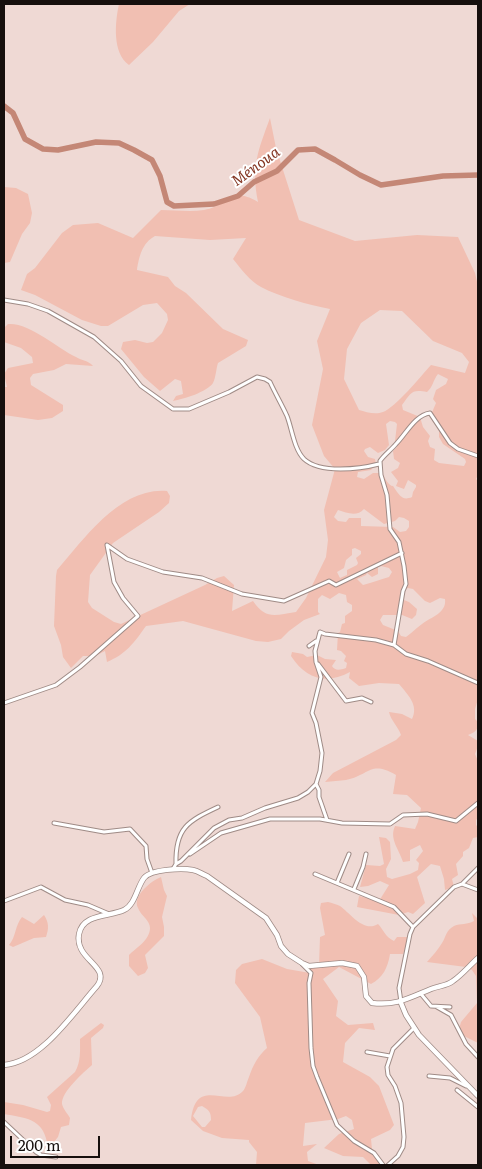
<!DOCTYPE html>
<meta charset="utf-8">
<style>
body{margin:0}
#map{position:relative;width:482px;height:1169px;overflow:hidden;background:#efd9d4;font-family:Literata,serif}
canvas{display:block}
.frame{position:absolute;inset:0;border:5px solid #160f0d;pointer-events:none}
.scale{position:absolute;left:10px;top:1136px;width:90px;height:22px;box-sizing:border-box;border:2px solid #160f0d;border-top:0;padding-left:6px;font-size:15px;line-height:18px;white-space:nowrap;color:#160f0d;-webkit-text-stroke:4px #fff;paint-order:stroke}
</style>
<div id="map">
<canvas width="482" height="1169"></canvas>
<div class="frame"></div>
<div class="scale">200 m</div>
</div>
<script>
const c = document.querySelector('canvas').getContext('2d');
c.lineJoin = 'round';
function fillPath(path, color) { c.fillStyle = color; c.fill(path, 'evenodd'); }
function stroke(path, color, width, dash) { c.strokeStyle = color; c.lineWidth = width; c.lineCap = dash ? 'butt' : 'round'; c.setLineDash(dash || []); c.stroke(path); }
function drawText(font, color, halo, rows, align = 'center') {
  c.font = font + ' Literata,serif'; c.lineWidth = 4; c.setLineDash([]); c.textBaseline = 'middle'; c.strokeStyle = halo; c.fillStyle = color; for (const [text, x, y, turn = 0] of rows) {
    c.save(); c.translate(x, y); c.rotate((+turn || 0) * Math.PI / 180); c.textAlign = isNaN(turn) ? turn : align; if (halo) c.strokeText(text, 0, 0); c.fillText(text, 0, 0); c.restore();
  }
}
const green = new Path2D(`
 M119,4H190L179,11L153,42L129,65C112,53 115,22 119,4Z
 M270,118L276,148L299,220L355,241L417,235L458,237L475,273L478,286V475L476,479L478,481V699L475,709V719L478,722C478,731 475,732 468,735L478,741V746L475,754L478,761V818L476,820V825L478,827V837L473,838L469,848L463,852V856L456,864L458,875L452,879L454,887L445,890L444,879L440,866L431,864L417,877L425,903L413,914L408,912L399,915L357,907L359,896L379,901L389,885L380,881L368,886L360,887L366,865L380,866L384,864L379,837L386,838L390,842L391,859L386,869L387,877L392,879L410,874L418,870L419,863L416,860L423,851L420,845L410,850V861L403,862C399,849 389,839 395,826L415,829L418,822L421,808L407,795L393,794L396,775C370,760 370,775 346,780C340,781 332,781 325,782L333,773L396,740L401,735C398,726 391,721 389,712L402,714L412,719C419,705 408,695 399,684L379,683L359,686L349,678L350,672C326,685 306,679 291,656L292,652L303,654L307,657L317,655L325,659L336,660L332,666C335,671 340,670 346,668L347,663L344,661L346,656L341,651L337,650L338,633L340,632L342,624L345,623V616L352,611V605L347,602L346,595L339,593L330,599L322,595L318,599V612L320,614L304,620L289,631L281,639L268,642L256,641L183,621L146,626C134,643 126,654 107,662L105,651L95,656H83L71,668L63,657L61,645L54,626L56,576L57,570C85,538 120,487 167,491L170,496L169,503L159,512L113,543L90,575L88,602L92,608L114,622L121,624L205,585L217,578L224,576L234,585L232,611L253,601C266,620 275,615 296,612L306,598L326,557L328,540L324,510L335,469L324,456L312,425L323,369L317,341L330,309C309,305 280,297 261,287C250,281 241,269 233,259L246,238L210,240L155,236C142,243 139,257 137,270L168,277L175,286L186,293L223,329L248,340L246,346L218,363C216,369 216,377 213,383C207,392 184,399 173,401L176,396L183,394L181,381L175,379L160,391L144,377L121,349L123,342L135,340L147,343L153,342L162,333L168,320L167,314L157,303L143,305L108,326H101L82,320L35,295L21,290L27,274L35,268L62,233L73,225L98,223L133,238L161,210C175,210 190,212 204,210C227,207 229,185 258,202C251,166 258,151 270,118ZM380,310L402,311L433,341L462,353L469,362L465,373L431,365C421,376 395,408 383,412C375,415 366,412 359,410L344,379L347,349L361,323ZM438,374L448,379L446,384L436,390L433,399L436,403L430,417L439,431V437L443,444L465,459L466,462L464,466L439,463L434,460L435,449L430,447L428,441L430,436L423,427L420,417L403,410L402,405C411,393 411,389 427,392C433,387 433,380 438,374ZM390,421L395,422L397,424L395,441L397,447L393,451L394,459L400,463L398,468L391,472L398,481L396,486L404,489L408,480L416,485V487L413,492L412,497C403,501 400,496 395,489C391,482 395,489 389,484C386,481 384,476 382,473H373L364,479L357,477L358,472L371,470L376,464L375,459L368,457L364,451L365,449L370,447L378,453L385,450L389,445L386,424ZM364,509L384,524L395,521L399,517L404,518L409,521V527L406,531L400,532L393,527L361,526V518H349L346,522L338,521L334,517L338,510C347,513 357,517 364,509ZM355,548L361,551V554L356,558L358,563L357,565L347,570V575L340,578L337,572L344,568L346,560L352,555V549ZM381,566L389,568L392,572L389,577C380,580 373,582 363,585L357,579L366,575L367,573L372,577L378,574V567ZM408,588L413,589L425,601L430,603L440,598L445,599C447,613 431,617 422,624C416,628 412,633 406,637L401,636L398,631L383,625L380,620L383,615H402L412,619L416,615L417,609L409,602L404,600L402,596L403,590Z
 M4,187L16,188L28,194L32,213L30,223L22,234L10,262L4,263Z
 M8,324C29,322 57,348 76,357C82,361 88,360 93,366L66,364L54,370L33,374L30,378L31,385L63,405V411L52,418L38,420L4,415V387H7L4,374L8,368L33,363L32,357L21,348L4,342V328Z
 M161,877L164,890L167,896L162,917L164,927V936L145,955L148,968L145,973L138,976L129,966V955C136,948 150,940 150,928C150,920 141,916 138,908C132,896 151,881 161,877Z
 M328,902C332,903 336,904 340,906C351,914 364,933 378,924C384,930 385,937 394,941L397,937H409L403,954H390C388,967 383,978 371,984L339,967L323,979L338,1001L336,1016L348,1025L373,1023L375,1030L359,1028L345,1043L343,1062L370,1077L379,1086L394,1125L390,1130L371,1139L372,1149L383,1165H371L363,1157L343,1156L324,1148L339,1134L354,1129L352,1120L346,1116L338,1119L305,1123L303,1146L317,1144L307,1152L308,1161L319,1165H256L257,1152L249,1142V1140L222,1138L203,1131L191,1120C196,1075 227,1109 243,1091C246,1088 247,1081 249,1077C253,1065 258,1056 267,1048L260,1017L235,983L236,970L242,964L262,959L287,969L310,973L302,963L319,966L320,937L325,935L320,908L321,903ZM202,1106C209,1110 211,1112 211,1120L205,1127H202L193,1116L198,1107Z
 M472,913L478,919V1043L462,1035L459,1029L461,1022L477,1003L476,976L472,970L466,967L427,962C432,956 438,950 442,943C446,937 446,930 454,926C461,923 467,925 474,921Z
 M44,915C49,923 49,928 46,937L34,938L13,947L9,945C16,937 15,925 22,917L34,924Z
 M101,1023L104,1025L103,1028L91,1038L92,1065C84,1072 61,1092 62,1104C63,1109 68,1114 70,1118L69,1125L61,1127L58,1137L54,1142H47C42,1118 25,1118 4,1114V1102L23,1105L47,1112L50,1111L51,1105L47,1097L75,1072C81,1061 80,1051 80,1039Z`);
const river = new Path2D(`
 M4,106L13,113L25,139L43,149L58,150L96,142L119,143L134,150L152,160L160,176L167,202L174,206L214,204L238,196L254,182L277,171L298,150L315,149L335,160L360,175L381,185L443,176L478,175`);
const minor = new Path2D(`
 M4,300L28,304L48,311L94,337L121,361L141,386L173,409H189L229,392L257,377L265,379L270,382C275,393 282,405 287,416C292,429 294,449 304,459C320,474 360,469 379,464
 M394,645L403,591L406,584L404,566L399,542L390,529L387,495L381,475L380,461C384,455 391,450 396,444C406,434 415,415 430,413L450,443L458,449L478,456
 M309,646L316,641
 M318,664L346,701L362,698L371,702
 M4,703L56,685L80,667L138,616L123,598L114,582L107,545L127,559L163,572L202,578L242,594L284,601L329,581L336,585L402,553
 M316,784L319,790V797L327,820
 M54,823L104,832L130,829L146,846L147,859L152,873
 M190,854L221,833L270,819H320L342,823L390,824L403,815L427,814L456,821L478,803
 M176,864C175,828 188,821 218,807
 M173,869L176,864L181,861L214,828L229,820L242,818L265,808L298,798L308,792L316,784L320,771L322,753L316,723L312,713L321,677L316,662L315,651L320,632L325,634L376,640L394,645L406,654L428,661L478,683
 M315,874L394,907L413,927
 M337,883L349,854
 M462,884L478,890
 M354,889L363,867L366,854
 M4,901L41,887L65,900L88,905L109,914
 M302,964L311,973L309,983L311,1048L313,1066L317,1077L337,1125L354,1141L374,1153L383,1165
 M421,994L431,1006L450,1007
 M401,1002L399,988L410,934L413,927L454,887L462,884L478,868
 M437,1007L451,1015L466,1044L478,1057
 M367,1052L390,1056
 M429,1076L450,1078L466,1086
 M457,1090L478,1107
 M4,1122L36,1152L41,1155L56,1157
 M388,1165L398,1156L403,1147L404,1137L401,1103L395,1086L388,1075L387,1067L393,1049L414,1028`);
const tertiary = new Path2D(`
 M401,1003L406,1015L419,1035L478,1096
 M4,1065C41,1062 73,1013 97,986C112,966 74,960 79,934C83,913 110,917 124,910C135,905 137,887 144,878C151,869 182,868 193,870C198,871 202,874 207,876L266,918L277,935L281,946L288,954L302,963L309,966L342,963L357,966L364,977L366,996L372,1003C396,1006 409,998 431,989C438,986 447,986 453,981C462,975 470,965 478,958`);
const waterNames = [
 ["Ménoua",256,167,-36]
];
fillPath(green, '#f1bfb2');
stroke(river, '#c48776', 5.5);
stroke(minor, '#9f8b86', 5);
stroke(tertiary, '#9f8b86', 6);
stroke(minor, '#fff', 3);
stroke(tertiary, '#fff', 4.5);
drawText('italic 15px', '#853825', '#fff', waterNames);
</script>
